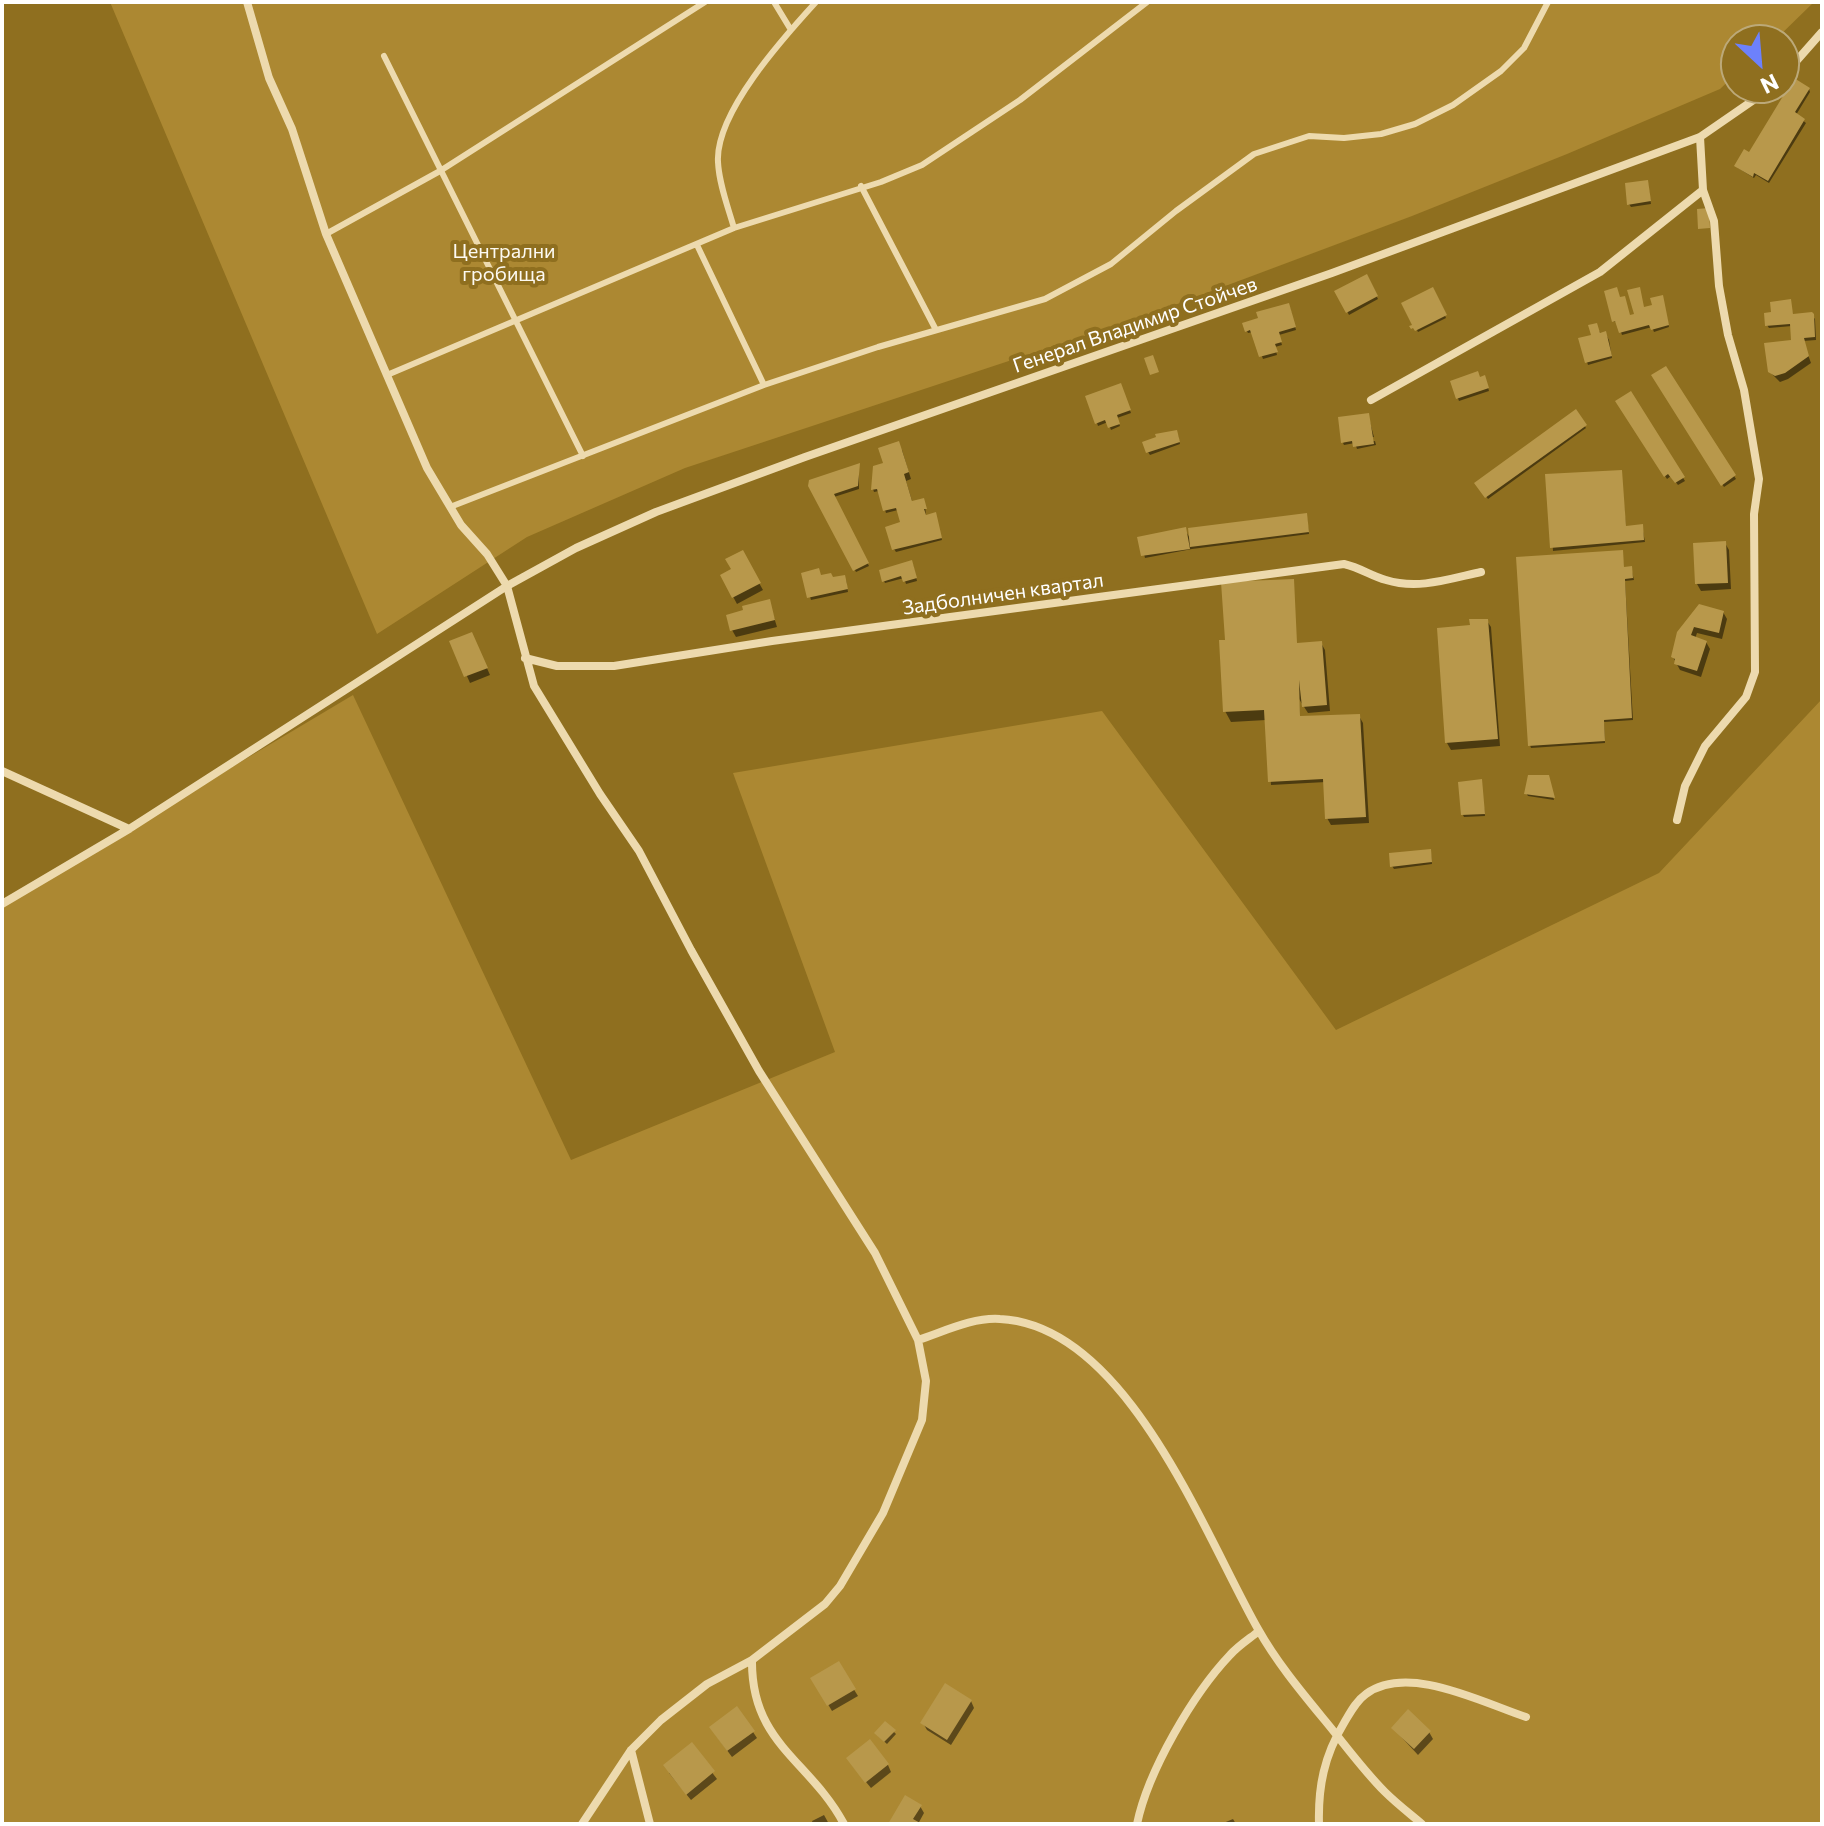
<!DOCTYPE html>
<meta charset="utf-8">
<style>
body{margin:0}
#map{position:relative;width:1824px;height:1826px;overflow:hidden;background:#8f6f1f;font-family:Commissioner,sans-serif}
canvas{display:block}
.frame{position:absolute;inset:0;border:4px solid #fff;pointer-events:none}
.north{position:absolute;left:1720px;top:24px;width:80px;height:80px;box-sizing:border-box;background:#8f6f1f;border:2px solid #bca979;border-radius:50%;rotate:154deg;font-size:22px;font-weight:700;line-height:32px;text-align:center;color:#fff}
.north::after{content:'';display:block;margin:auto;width:28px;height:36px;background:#6d81fb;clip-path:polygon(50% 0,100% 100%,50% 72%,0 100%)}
</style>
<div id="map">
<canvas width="1824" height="1826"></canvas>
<div class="frame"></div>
<div class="north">N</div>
</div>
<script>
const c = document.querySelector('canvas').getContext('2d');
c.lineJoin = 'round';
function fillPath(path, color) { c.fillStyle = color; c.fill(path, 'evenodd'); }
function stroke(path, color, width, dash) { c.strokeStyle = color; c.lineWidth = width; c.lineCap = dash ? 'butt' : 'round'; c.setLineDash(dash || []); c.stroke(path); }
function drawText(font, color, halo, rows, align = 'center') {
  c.font = font + ' Commissioner,sans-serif'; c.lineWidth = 8; c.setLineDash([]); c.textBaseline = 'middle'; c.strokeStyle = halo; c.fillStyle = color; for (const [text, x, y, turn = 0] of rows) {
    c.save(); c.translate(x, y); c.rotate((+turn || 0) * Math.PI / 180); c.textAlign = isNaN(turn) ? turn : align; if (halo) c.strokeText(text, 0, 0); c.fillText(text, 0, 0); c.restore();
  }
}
const green = new Path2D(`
 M110,2H1814L1775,40H1736V74L1720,89L1567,154L1412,216L1148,315L685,468L527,537L377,634Z
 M353,695L571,1160L835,1052L733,773L1102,711L1336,1030L1659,873L1822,699V1824H2V904Z`);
const shadow = new Path2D(`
 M1809,89L1810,92L1796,115L1806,123L1769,183L1756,175L1754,178L1738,168L1736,166L1750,154Z
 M1648,184L1651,204L1631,207L1629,204Z
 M1366,276L1378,299L1349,315L1337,292Z
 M1620,299L1630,318L1663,300L1669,327L1654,332L1652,327L1622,335L1618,323L1614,321Z
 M1790,301L1793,316L1811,314L1815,319L1816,340L1803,341L1811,363L1788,379L1780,382L1770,372L1795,341L1792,326L1769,328L1767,325Z
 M1404,304L1443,311L1446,318L1418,332Z
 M1290,308L1296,330L1279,335L1282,345L1275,347L1277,355L1263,359L1253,332L1248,333L1247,331Z
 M1596,326L1601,334L1605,333L1609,340L1612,358L1588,365L1580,340L1593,336Z
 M1666,368L1736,479L1724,487L1654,376Z
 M1486,380L1489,391L1459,401L1452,382Z
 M1122,388L1131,413L1117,418L1120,426L1111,430L1108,422L1098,426L1097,423Z
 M1630,393L1685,481L1678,485L1671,476L1667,479L1617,402Z
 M1575,412L1586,428L1488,499L1477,483Z
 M1368,415L1374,437L1354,439V443L1375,441L1376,445L1357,449L1355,443L1344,445L1343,443Z
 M1178,435L1180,444L1150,455L1148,452Z
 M902,450L911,479L906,481L913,504L925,503L926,517H936L942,540L896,552L894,549L902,524L898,510L886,513L879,491L874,492L873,489L885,465Z
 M859,465V489L834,497L869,566L856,572L810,485Z
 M1621,472L1626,528L1642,526L1645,542L1553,551L1548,476Z
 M1307,518L1309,534L1192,549L1145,558L1140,538L1185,530L1190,538Z
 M1725,543L1729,550L1731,589L1701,591L1697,584Z
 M1622,552L1624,569L1631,568L1634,580L1625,581L1633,720L1604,722L1605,743L1531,748L1530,745Z
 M742,553L763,590L737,604L722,576L733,570Z
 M913,565L917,581L906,584L904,578L885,583L884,581Z
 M803,574L846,580L848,592L811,600Z
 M769,601L777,627L736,637L732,630Z
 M1723,612L1727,619L1722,639L1697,633L1695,639L1706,642L1710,649L1701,677L1680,670L1673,657L1679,633Z
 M1487,621L1491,627L1500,746L1451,750L1447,743L1472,627Z
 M475,641L490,675L470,683L452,642Z
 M1321,643L1325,650L1330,711L1308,713L1299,699L1300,718L1359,716L1363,723L1369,823L1331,825L1327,818L1326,782L1271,785L1266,720L1231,722L1225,711L1297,645Z
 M1549,780L1554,800L1528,796L1526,793Z
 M1481,782L1485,816L1464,817L1463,815Z
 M1431,854L1432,864L1394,869L1392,866Z
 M838,1664L858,1696L832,1711L813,1679Z
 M971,1701L974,1708L951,1745L927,1730L923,1723Z
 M1393,1728L1429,1732L1433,1739L1418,1755Z
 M753,1732L757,1738L732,1757L715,1734Z
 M894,1732L896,1734L887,1744L878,1736Z
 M691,1745L717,1779L691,1800L669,1773Z
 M852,1765H888L891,1772L871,1788Z
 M920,1806L924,1813L918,1824H891Z
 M824,1815L829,1824H813L812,1821Z
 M1233,1819L1236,1824H1221Z`);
const building = new Path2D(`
 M1794,78L1810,88L1795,112L1805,119L1768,181L1754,173L1753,177L1734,166L1744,149L1749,152Z
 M1648,180L1651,201L1627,205L1625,183Z
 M1709,208L1710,228L1698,229L1697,209Z
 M1367,274L1378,296L1346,313L1334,291Z
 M1433,287L1447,315L1415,331L1413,328L1411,329L1409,326L1412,325L1401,303Z
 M1617,287L1620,297L1625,296L1630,315L1634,314L1627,290L1640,287L1644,307L1652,305L1650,298L1663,295L1669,325L1651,330L1649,325L1619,333L1615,321L1612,322L1604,291Z
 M1791,299L1793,314L1812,312L1814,314L1815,337L1804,338L1809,356L1785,373L1775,376L1768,372L1764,343L1791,340L1790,324L1765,326L1764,313L1771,312L1770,302Z
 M1289,303L1296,327L1279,332L1282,342L1275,344L1278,352L1259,357L1250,330L1245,332L1242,323L1258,318L1256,312Z
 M1597,323L1600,333L1606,331L1612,356L1585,363L1578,338L1591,335L1588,325Z
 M1153,355L1159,372L1150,375L1144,358Z
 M1666,366L1736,475L1721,486L1651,375Z
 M1478,371L1480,377L1485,375L1489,388L1456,399L1450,381Z
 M1121,383L1131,410L1117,415L1120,424L1108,428L1105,420L1095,424L1085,396Z
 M1631,391L1685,477L1675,483L1668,474L1664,477L1615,401Z
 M1576,409L1587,425L1485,498L1474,483Z
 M1369,413L1374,444L1353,447L1352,441L1341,443L1338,417Z
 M1177,430L1180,442L1146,453L1142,442L1156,437L1155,434Z
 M899,441L909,472L904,474L912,501L924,498L927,509H924L926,515L936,512L942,538L892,550L885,527L900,522L896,508L883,511L877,489L871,490L873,466L883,463L878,448Z
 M860,463L858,486L834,494L869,563L853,571L808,486L809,480Z
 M1622,470L1626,526L1643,524L1644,540L1550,548L1545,474Z
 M1307,513L1309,532L1190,547L1188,528Z
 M1186,527L1190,549L1141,556L1137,537Z
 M1726,541L1728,583L1695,584L1693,543Z
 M743,550L761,583L732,598L720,575L731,569L725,559Z
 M1623,550L1624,567L1632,566L1633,578L1625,579L1632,718L1604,720L1605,741L1528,746L1516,557Z
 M912,560L917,578L903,582L901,576L882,582L879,570Z
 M819,568L821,575L831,573L833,577L845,575L848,589L807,598L801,573Z
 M1294,579L1297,643L1322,641L1327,705L1302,707L1299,680L1300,716L1360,714L1366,817L1325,819L1323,779L1268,782L1264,710L1223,712L1219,640H1225L1221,582Z
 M770,599L775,620L730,631L726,615L743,610L742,606Z
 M1699,604L1724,611L1719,633L1694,627L1691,635L1707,641L1697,671L1674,664L1675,659L1671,657L1677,632Z
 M1469,619H1488L1498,739L1445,743L1437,628L1470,625Z
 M472,632L488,668L464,677L449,641Z
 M1528,775H1549L1555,798L1524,794Z
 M1482,779L1485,814L1461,815L1458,782Z
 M1431,849L1432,862L1390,867L1389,853Z
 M839,1661L856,1689L827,1706L810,1678Z
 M945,1683L972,1700L947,1740L920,1723Z
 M737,1706L755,1731L727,1751L709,1727Z
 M1408,1709L1431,1731L1414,1749L1391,1728Z
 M885,1721L896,1730L884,1742L874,1733Z
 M870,1739L889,1764L865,1783L846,1758Z
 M692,1742L715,1771L686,1795L663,1765Z
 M905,1795L922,1805L913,1819L922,1824H888Z`);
const service = new Path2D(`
 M774,2L791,30
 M384,56L583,456
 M861,186L936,330
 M734,228C728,207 719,184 718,162C715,113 784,37 816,2
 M326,234L440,171L705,2
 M697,245L764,385
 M387,375L734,228L881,182L922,165L1020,100L1147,2
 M450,507L764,385L878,347L1045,299L1111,264L1176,211L1254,154L1309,136L1344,138L1381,134L1415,124L1453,105L1501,71L1524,48L1548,2`);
const minor = new Path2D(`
 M247,2L269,78L292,129L326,234L427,468L461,525L487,554L507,586L534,686L600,794L639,851L691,950L759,1071L875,1253L918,1340L926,1381L922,1420L883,1513L840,1586L825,1604L752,1660C751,1744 810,1760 844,1824
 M1784,75L1822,32
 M1371,400L1600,272L1703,190
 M525,658L557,666H614L772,641L1344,564C1361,568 1371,576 1386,580C1418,590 1449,579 1481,572
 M2,771L129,829
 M1677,820L1685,786L1705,746L1746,697L1755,672L1754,514L1759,479L1744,390L1728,335L1719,286L1714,221L1703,190L1700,137
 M2,904L129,829L507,586L576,548L656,512L805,457L1332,273L1700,137L1771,88
 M918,1340C943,1332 973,1317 1000,1319C1127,1325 1204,1534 1258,1629C1276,1661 1299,1689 1322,1717C1343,1742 1362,1769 1385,1792C1396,1803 1409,1813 1422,1824
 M631,1750L650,1824
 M582,1824L631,1750L661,1720L707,1684L752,1660
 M1137,1824C1148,1771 1193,1694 1230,1655C1238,1646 1249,1639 1259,1631
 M1319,1824C1318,1787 1324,1756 1344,1723C1350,1713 1356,1701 1366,1694C1408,1663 1483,1703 1526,1717`);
const parkNames = [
 ["Централни",504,251],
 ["гробища",504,274]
];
const streetNames = [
 ["Генерал Владимир Стойчев",1135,325,-19],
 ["Задболничен квартал",1003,594,-8]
];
fillPath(green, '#ac8832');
fillPath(shadow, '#0007');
fillPath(building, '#b8984b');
stroke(service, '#eddaae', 6);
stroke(minor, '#eddaae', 8);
drawText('20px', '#fdfaf2', '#8f6f1f', parkNames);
drawText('20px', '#fff', '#8f6f1f', streetNames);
</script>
